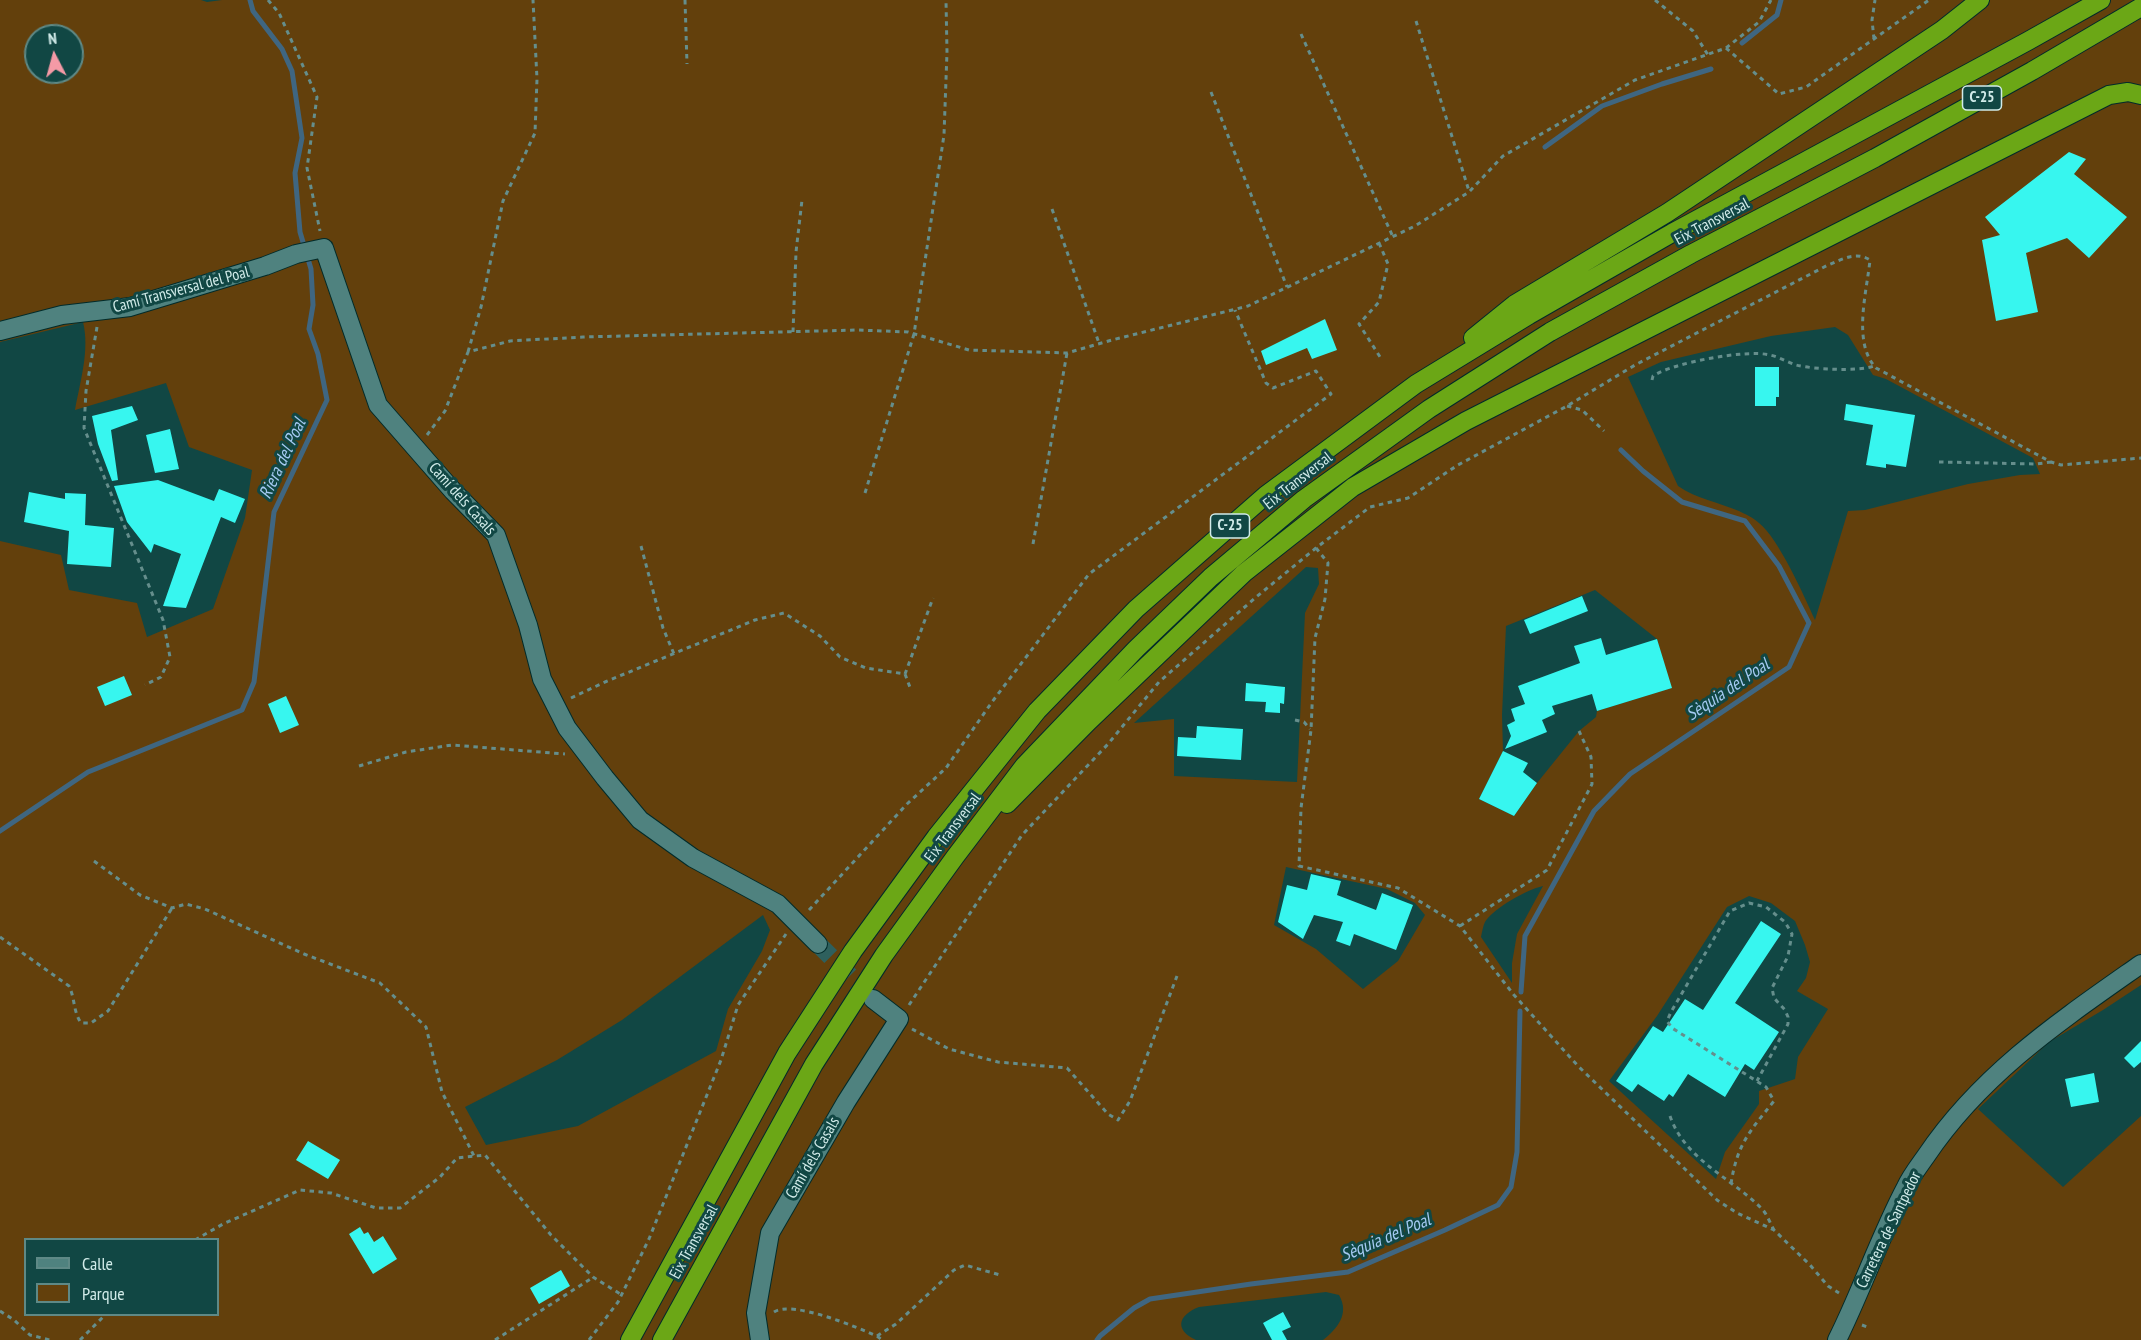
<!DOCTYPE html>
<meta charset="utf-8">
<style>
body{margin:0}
#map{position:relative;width:2141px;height:1340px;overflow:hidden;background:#114744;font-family:"PT Sans Narrow",sans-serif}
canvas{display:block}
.legend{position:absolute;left:24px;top:1238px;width:195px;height:78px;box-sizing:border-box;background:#114744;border:2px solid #5e8986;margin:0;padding:8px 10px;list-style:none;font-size:18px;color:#d1ebe9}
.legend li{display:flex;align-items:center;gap:12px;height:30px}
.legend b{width:30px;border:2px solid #5e8986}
.north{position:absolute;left:24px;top:24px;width:60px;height:60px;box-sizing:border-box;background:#114744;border:2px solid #5e8986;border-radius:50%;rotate:354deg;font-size:16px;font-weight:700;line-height:24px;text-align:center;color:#d1ebe9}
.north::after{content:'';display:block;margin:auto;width:21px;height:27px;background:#f49aa6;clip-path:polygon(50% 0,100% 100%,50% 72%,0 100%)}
</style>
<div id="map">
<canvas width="2141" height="1340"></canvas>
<ul class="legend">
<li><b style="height:8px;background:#4f827f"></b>Calle</li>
<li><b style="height:16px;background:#63400c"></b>Parque</li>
</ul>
<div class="north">N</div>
</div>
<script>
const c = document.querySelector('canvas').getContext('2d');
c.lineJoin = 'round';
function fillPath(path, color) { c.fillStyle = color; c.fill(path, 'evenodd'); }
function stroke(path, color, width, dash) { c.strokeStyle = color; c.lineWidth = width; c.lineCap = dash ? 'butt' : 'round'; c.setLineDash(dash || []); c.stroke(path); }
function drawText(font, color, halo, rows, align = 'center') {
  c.font = font + ' "PT Sans Narrow",sans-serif'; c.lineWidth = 6; c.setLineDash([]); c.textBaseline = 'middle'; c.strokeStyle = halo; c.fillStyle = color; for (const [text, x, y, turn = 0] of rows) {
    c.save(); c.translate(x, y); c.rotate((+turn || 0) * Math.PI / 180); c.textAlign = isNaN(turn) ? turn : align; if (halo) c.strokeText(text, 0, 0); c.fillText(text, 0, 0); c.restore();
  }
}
const green = new Path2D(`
 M0,0H201L207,2L222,0H2141V985L2103,1010L2049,1042L1978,1109L2063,1187L2141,1116V1340H1323C1337,1329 1350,1314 1339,1295L1326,1292L1199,1307C1178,1315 1174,1330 1196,1340H0V541L61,555L69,590L137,603L147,637L213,609L245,518L252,470L189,447L166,383L75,410C80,382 90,350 83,322L0,342ZM36,36H72V72H36ZM1835,327L1848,335L1873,375L1886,379L2033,458L2040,474L2020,475L1968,484L1865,510L1848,511L1815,620C1804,596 1779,539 1759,523C1754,518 1745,514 1739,511C1718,502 1697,499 1678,486L1628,377L1661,362L1771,336ZM1306,567L1318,568L1319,584L1305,613L1297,782L1174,776V719L1134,723ZM1595,590L1657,639L1671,688L1597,711L1596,717L1579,731L1537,783L1514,816L1479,799L1503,751L1502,715L1506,626ZM1286,867L1387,889L1415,903L1425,915L1398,961L1363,989L1316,949L1274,925ZM1543,886L1517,934L1512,963V983L1481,937C1482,932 1483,926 1485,922C1494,908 1526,890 1543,886ZM1749,896L1771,903L1795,921L1805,945L1810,962L1806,978L1797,991L1828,1009L1798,1057L1795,1079L1759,1091V1104L1725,1152L1716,1179L1609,1081L1657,1016L1727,907ZM763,915L770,930L762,951L728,1009L716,1051L578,1126L486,1145L465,1107L557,1060L622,1020ZM26,1240H218V1314H26Z`);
const stream = new Path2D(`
 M1742,43L1777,15L1781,0
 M1545,147L1602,106L1662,84L1711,69
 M0,831L88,772L242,710L254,682L274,512L327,400L318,354L309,329L313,305L311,269L300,232L295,173L302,138L292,71L282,49L253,11L250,0
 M1521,992L1525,936L1594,811L1630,774L1789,667L1809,623L1779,566L1745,521L1682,502L1643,471L1621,450
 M1097,1340L1100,1336L1134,1308L1150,1299L1251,1284L1348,1272L1445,1230L1498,1205L1511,1187L1517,1152L1520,1011`);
const building = new Path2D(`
 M2069,152L2086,159L2074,174L2127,217L2089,258L2067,238L2026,253L2038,312L1996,321L1982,240L2000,235L1985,217Z
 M1325,319L1337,350L1312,359L1307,348L1266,365L1261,351Z
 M1755,367H1779V397H1776V406H1755Z
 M1846,404L1915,415L1906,467L1886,464V468L1866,465L1873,425L1844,420Z
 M132,406L138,420L111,430L118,480L112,481L98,444L92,416Z
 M170,429L179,469L155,473L146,435Z
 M158,480L214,501L219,489L245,499L235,523L221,517L186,608L163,606L181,554L154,544L151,553L127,522L114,486Z
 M29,492L65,499V493L86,494L85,525L114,528L111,567L67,564L69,531L24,522Z
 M1582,596L1588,611L1530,634L1524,620Z
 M1601,638L1606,655L1657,639L1672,688L1597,711L1592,694L1552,706L1555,714L1542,720L1547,732L1505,749L1511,736L1507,725L1515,721L1511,709L1525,704L1518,686L1580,663L1574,646Z
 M124,676L132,695L105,706L97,687Z
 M1246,683L1285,687L1284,704L1280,703V713L1265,712L1266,702L1245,701Z
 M286,696L299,725L280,733L268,704Z
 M1197,726L1243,729L1241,760L1177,756L1178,737L1196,738Z
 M1503,751L1528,763L1523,772L1537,783L1514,816L1479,799Z
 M1311,874L1341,881L1337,895L1376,910L1382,893L1413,905L1396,950L1354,934L1350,946L1336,941L1343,922L1314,915L1303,939L1278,922L1287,885L1307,890Z
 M1761,921L1781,934L1735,1003L1779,1032L1754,1070L1745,1064L1725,1097L1688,1074L1673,1097L1669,1094L1664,1101L1638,1084L1632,1092L1616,1081L1653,1026L1663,1032L1685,999L1703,1010Z
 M2141,1041V1062L2134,1068L2124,1058Z
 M2094,1073L2099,1102L2071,1107L2065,1079Z
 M308,1141L340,1160L328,1179L296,1160Z
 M360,1227L364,1234L368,1232L374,1242L383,1236L397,1259L373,1274L349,1234Z
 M561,1270L570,1286L539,1304L530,1288Z
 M1283,1312L1291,1327L1282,1331L1287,1340H1272L1263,1323Z`);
const minorTunnel = new Path2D(`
 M818,944L872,998`);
const path = new Path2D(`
 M268,0L279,13L317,97L307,168L320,231
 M685,0L687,64
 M1655,0L1693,31L1708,55
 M1416,21L1469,191
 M1301,34L1393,237
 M1874,39L1872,20L1875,0
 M1726,48L1779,94L1806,87L1929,0
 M1211,92L1287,287
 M1052,209L1099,343
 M1379,243L1388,264L1379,302L1359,324L1382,360
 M97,327L86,391L84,428L163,620L170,657L161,677L145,685
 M793,332L796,252L802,200
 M468,352L481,307L503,201L535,133L537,79L533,0
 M1652,380L1653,376C1672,363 1746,349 1770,355C1779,357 1787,362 1796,365C1811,369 1859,372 1874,366
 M1567,406L1582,410L1604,431
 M427,435L445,411L468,352L510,341L583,337L858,330L908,332L969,350L1067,353L1112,340L1248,306L1415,226L1469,192L1503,156L1635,80L1726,48L1759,22L1771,0
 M1939,462L2036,464L2051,462
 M865,493L914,334L917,314L944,135L947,52L946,0
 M1033,544L1067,353
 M641,546L663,628L674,654
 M1316,548L1328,563L1325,599L1315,638L1311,730L1301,808L1299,866L1398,888L1460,926L1514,995L1578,1066L1717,1200L1737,1213L1774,1230L1810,1265L1828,1286L1839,1293
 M905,674L911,690
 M571,698L605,682L755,620L784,613L820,636L840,657L866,668L905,674L933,598
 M1295,720L1304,722L1310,729
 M359,766L406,752L452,745L565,754
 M94,861L140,895L172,908L186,904L205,909L304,954L380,983L426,1027L442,1092L474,1156
 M809,910L907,804L946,768L992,702L1089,574L1331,394L1316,371L1273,388L1266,383L1235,310
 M1460,926L1547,870L1592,784L1591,757L1579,731
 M0,937L69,986C75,998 73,1011 81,1023H91L108,1011L172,908
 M909,1005L1022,835L1108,744L1159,682L1255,598L1316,548L1370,507L1408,498L1458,465L1567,406L1635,365L1828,265C1843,259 1856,251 1870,260C1867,291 1852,343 1876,368L2051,462L2061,465L2141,458
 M912,1029L949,1049L998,1062L1067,1068L1108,1114L1118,1120L1130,1101L1177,976
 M1670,1116C1685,1160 1732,1178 1762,1209C1767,1214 1770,1223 1774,1230
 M1731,1184C1737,1144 1750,1131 1774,1101L1766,1087L1672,1028L1667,1021L1671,1012L1730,911L1749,903L1766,907L1785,922L1792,934L1788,956L1772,988L1774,998L1785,1010L1788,1017V1024L1757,1081
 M195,1240L223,1224L300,1190L331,1193L376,1208H400L440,1177L457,1158L485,1155L551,1235L593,1277L622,1295
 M0,1311L14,1320L30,1335L50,1340
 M774,1312C793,1300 856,1327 877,1336L882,1340
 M1862,1325L1870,1328
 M877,1336L896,1324L954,1270L965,1265L1000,1275
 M80,1340L106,1314
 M495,1340L592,1278
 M589,1340L618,1302L649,1239L721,1060L738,1005L786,934`);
const minor = new Path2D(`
 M0,331L62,315L130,307L265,266L296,254L324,248L378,405L453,491L496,535L528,625L542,679L567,728L605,778L640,820L693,858L778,904L818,944
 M760,1340L756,1313L770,1233L846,1102L899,1019L873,999`);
const tertiary = new Path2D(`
 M1837,1340C1862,1290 1880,1236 1906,1187C1911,1176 1919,1166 1926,1156C1982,1073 2060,1021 2141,964`);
const motorway = new Path2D(`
 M1473,338L1515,304L1667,213L1942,30L1980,0
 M1007,804L1089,721L1244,573L1353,487L1466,421L2109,95L2128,92L2141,95
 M630,1340L787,1053L853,951L936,837L1037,711L1136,609L1266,495L1416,384L1529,315L1672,233L2028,41L2101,0
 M662,1340L814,1064L884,955L955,857L1024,766L1136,649L1211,577L1304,499L1429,409L1550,332L1691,254L1875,158L2032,71L2141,7`);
const shields = [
 [1982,98,39],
 [1230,526,39]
];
const shieldNames = [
 ["C-25",1982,98],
 ["C-25",1230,526]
];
const streetNames = [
 ["Eix Transversal",1712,222,-28],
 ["Camí Transversal del Poal",181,290,-15],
 ["Eix Transversal",1298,481,-38],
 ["Camí dels Casals",462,499,48],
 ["Eix Transversal",953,828,-53],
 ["Camí dels Casals",813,1158,-60],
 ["Carretera de Santpedor",1889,1230,-64],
 ["Eix Transversal",694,1242,-61]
];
const waterNames = [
 ["Riera del Poal",283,459,-65],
 ["Sèquia del Poal",1728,690,-34],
 ["Sèquia del Poal",1386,1238,-23]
];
fillPath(green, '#63400c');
stroke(stream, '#3f6681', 5);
fillPath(building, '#37f6ef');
stroke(minorTunnel, '#2e605d', 18, [18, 9]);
stroke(minor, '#022b2a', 20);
stroke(tertiary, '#022b2a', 20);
stroke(motorway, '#022b2a', 20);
stroke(path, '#658e8c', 3, [4.5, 4.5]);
stroke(minor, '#4f827f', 18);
stroke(tertiary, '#4f827f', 18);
stroke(motorway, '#6ba716', 18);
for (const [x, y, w] of shields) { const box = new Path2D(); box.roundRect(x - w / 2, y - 12, w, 24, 4.5); c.fillStyle = '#114744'; c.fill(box); stroke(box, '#d1ebe9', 1.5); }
drawText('bold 15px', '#d1ebe9', null, shieldNames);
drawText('16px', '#d1ebe9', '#114744', streetNames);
drawText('italic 18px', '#a5caf2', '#114744', waterNames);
</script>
